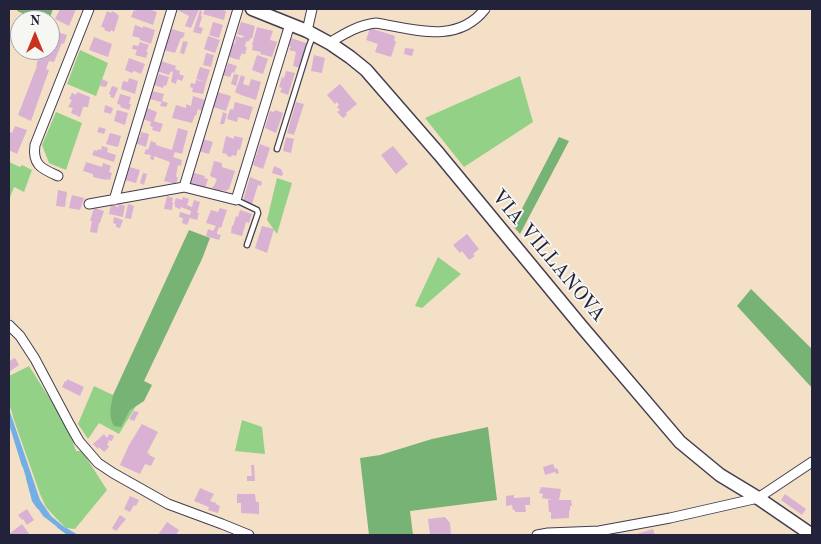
<!DOCTYPE html>
<style>
body{margin:0}
#map{position:relative;width:821px;height:544px;overflow:hidden;background:#f4e0c7;font-family:"Old Standard TT",serif}
canvas{display:block}
.frame{position:absolute;inset:0;border:10px solid #22223b;pointer-events:none}
.north{position:absolute;left:10px;top:10px;width:50px;height:50px;box-sizing:border-box;background:#f6f6f2;border:1px solid #a1a1a9;border-radius:50%;rotate:0deg;font-size:14px;font-weight:700;line-height:20px;text-align:center;color:#22223b}
.north::after{content:'';display:block;margin:auto;width:18px;height:22px;background:#c8321e;clip-path:polygon(50% 0,100% 100%,50% 72%,0 100%)}
</style>
<div id="map">
<canvas width="821" height="544"></canvas>
<div class="frame"></div>
<div class="north">N</div>
</div>
<script>
const c = document.querySelector('canvas').getContext('2d');
c.lineJoin = 'round';
function fillPath(path, color) { c.fillStyle = color; c.fill(path, 'evenodd'); }
function stroke(path, color, width, dash) { c.strokeStyle = color; c.lineWidth = width; c.lineCap = dash ? 'butt' : 'round'; c.setLineDash(dash || []); c.stroke(path); }
function drawText(font, color, halo, rows, align = 'center') {
  c.font = font + ' "Old Standard TT",serif'; c.lineWidth = 4; c.setLineDash([]); c.textBaseline = 'middle'; c.strokeStyle = halo; c.fillStyle = color; for (const [text, x, y, turn = 0] of rows) {
    c.save(); c.translate(x, y); c.rotate((+turn || 0) * Math.PI / 180); c.textAlign = isNaN(turn) ? turn : align; if (halo) c.strokeText(text, 0, 0); c.fillText(text, 0, 0); c.restore();
  }
}
const green = new Path2D(`
 M80,50L108,63L96,96L67,84Z
 M520,76L533,122L464,167L425,118Z
 M56,112L82,123L66,170L49,163L42,145Z
 M9,162L20,167L22,165L32,170L24,192L14,187L9,200Z
 M277,178L292,183L277,234L267,220Z
 M438,257L461,274L422,308L415,306Z
 M29,366L71,432L75,442L73,443L76,451H82L107,490L75,529L66,528L55,517L46,507L40,494L14,420L9,403V376Z
 M94,386L136,406L119,434L99,423L88,439L78,424Z
 M242,420L262,427L265,454L235,451Z`);
const forest = new Path2D(`
 M18,9H53L49,20H38L17,11Z
 M559,137L569,141L520,234L513,226Z
 M189,230L210,238L202,259L144,381L152,385L144,401L130,410L121,427L114,426C108,416 111,406 113,395Z
 M751,289L812,349V388L737,306Z
 M488,427L497,500L410,511L413,535H369L360,458L380,455L432,439Z`);
const water = new Path2D(`
 M9,409L40,500L51,516L63,526L78,535H69L65,533L43,516L33,501L9,421Z`);
const stream = new Path2D(`
 M9,421L23,466
 M27,478L33,501L38,508
 M58,527L69,535`);
const building = new Path2D(`
 M60,9H76L69,26L55,19Z
 M136,9L140,10V9H149L157,12L153,25L131,17L134,10L135,11Z
 M180,9H199L191,28L185,26L189,16L179,11Z
 M205,9H218L226,11L224,20L203,14Z
 M200,10L202,11L201,16L202,17L199,27L203,28L201,34L193,32Z
 M107,11L111,13L112,11L116,13L119,16L114,32L111,30L110,32L104,30L105,28L101,27Z
 M213,22L223,25L219,38L209,35Z
 M241,22L255,26L252,39L251,38L248,42L246,41L245,47H247L245,54H242L243,50L239,60L229,57L233,43L235,44L236,36L242,38L244,36L237,34Z
 M135,25L143,28V26L155,30L151,44L140,40V38L132,36Z
 M257,27L273,31L270,40L277,42L272,57L260,54L261,52L252,50L253,45H252Z
 M370,28L395,36L394,40L396,42L391,57L375,52L378,44L366,40Z
 M172,29L185,33L183,38H181L175,53L164,50L169,34H170Z
 M55,31L67,35L64,44L62,43L54,62L49,61L46,69L49,70L31,121L18,115L37,66L36,65L42,50H50V37L53,38Z
 M208,36L220,40L215,53L204,49Z
 M94,37L112,44L108,57L89,50Z
 M291,38L306,43L300,68L293,66L296,52L289,50L291,46H289Z
 M183,41L188,42L184,54L180,53Z
 M140,42L149,45L146,52H148L146,58L135,55L137,50L132,49L133,45L138,46Z
 M405,48L414,49L412,56L404,54Z
 M206,53L214,55L211,67L203,65Z
 M257,55L268,59L263,74L252,70Z
 M314,55L325,58L322,73L311,71Z
 M129,58L145,64L141,74L134,71L132,73L125,70Z
 M161,61L176,66L175,69L180,71L179,74L184,76L182,81L177,79L176,84L171,82L173,72L171,71L169,75L157,71Z
 M228,63L237,66L234,73L232,72L230,77L222,75L224,69L226,70Z
 M200,67L210,70L206,82L196,79Z
 M286,71L295,73L288,95L280,92L282,88L279,87L282,77L284,78Z
 M159,74L169,77L166,86L164,85L163,88L154,85Z
 M234,74L239,75L236,86L231,84Z
 M241,75L245,77L243,84L249,86L251,79L261,82L256,100L241,95L235,92Z
 M129,78L138,81L135,94L121,89L123,81L128,82Z
 M102,79L108,82L106,87L100,86Z
 M196,80L206,82L203,94L192,92L193,88L190,87L191,83L195,84Z
 M340,84L357,104L346,113L347,115L343,118L337,112L340,110L337,107L339,105L337,102L335,104L327,95Z
 M112,86L118,88L114,98L110,97L111,95L109,94Z
 M152,91L164,94L162,101L168,103L166,107L160,106L162,101L161,102L150,99Z
 M77,92L90,97L88,107H83L80,117L71,113L73,108L68,107L72,100L69,99L72,93L76,95Z
 M217,92L231,96L226,111L213,107Z
 M120,94L131,97L129,104H131L129,110L120,107L121,105L117,104Z
 M193,96L205,100L202,111L198,109L196,116L195,115L192,123L172,118L176,105L186,108V104L191,106Z
 M235,102L253,107L249,120L238,117L237,122L227,119L230,109L233,110Z
 M296,102L304,104L294,135L287,133Z
 M105,105L113,108L111,114L104,112Z
 M147,108L157,112L154,121L163,124L160,132L152,130L153,127L150,126L151,122L143,119Z
 M117,110L128,113L125,125L114,121Z
 M275,110L283,113L276,133L265,128L270,111L274,112Z
 M223,112L227,114L224,124H220Z
 M15,126L27,130L17,154L9,150V136L10,132L12,133Z
 M99,127L106,129L104,134L97,132Z
 M178,128L188,131L182,154L175,152L173,157L182,160L181,166L178,165L177,170L176,177H178L176,184L164,181L170,162L154,156V160L150,159L151,155L144,154L146,149L148,150L151,141L156,143V145L172,150Z
 M141,132L149,134L146,147L135,143L137,137L140,138Z
 M110,133L121,136L118,147L106,144Z
 M226,136L234,139V136L243,138L240,150L238,149L236,156L232,155L231,157L227,156V154L222,153Z
 M286,137L294,139L291,153L283,151Z
 M203,139L213,142L209,154L199,151Z
 M260,144L270,148L263,169L253,165Z
 M102,146L108,148L107,152L116,155L114,162L92,155L94,150L97,151L98,149L101,150Z
 M393,146L408,164L396,174L381,155Z
 M214,161L222,163V167L235,171L229,189L226,191L222,190L221,191L212,188L215,184L217,179L210,176Z
 M86,162L102,167L103,163L111,166L109,172L112,173L110,180L106,179V180L93,177V174L83,171Z
 M274,166L281,169L283,173L282,176L272,173Z
 M129,167L140,170L136,183L125,180Z
 M191,172L205,176L204,178L208,179L205,188L188,184Z
 M143,173L147,174L144,185L140,183Z
 M250,177L262,182L261,186L258,185L251,207L243,201Z
 M58,190L67,192L65,207L56,206Z
 M72,195L84,198L80,210L69,208Z
 M167,196L173,198L172,203H173L172,210L164,209Z
 M183,197L189,199L187,205L192,207L194,200L200,202L197,213H199L197,220L190,218L187,225L182,223L183,218L179,217L180,212L190,215L191,211L181,207L180,209L175,207V204H174L176,198L182,200Z
 M119,204L125,206L123,217L109,214L111,205L118,207Z
 M128,204L134,206L131,219L125,218Z
 M94,208L104,211L100,223H99L97,233L90,232L92,221H90Z
 M220,208L227,210L221,228L219,227L217,232V234L221,235L219,240L206,236L208,229L213,231L216,226L206,223L211,210L218,212Z
 M240,210L252,214L249,223L246,222L242,236L231,233L232,225L233,226L236,216L238,217Z
 M114,217L123,220L120,228L116,227V224L113,223Z
 M262,226L274,229L267,253L255,248Z
 M467,234L479,249L473,254L475,256L469,260L462,251L460,253L453,245Z
 M15,358L19,365L9,372V361Z
 M67,379L84,387L80,396L62,387L65,381L67,382Z
 M134,411L139,412L134,421L129,419Z
 M142,424L158,432L147,453L150,454L149,455L155,458L151,466L145,464L140,474L120,465L129,445Z
 M104,434L107,438L109,434L114,436L112,441L108,440L109,442L107,444L109,447L104,452L99,447L98,449L93,444Z
 M553,464L555,469L557,468L559,473L556,474L555,472L545,475L543,467Z
 M251,465H254L255,481H247V476H252Z
 M541,487L561,489L559,500H571L572,506H570V511H569V518L551,519V512H549L548,500H553L542,498L543,494L539,493Z
 M200,488L214,494L210,501L216,503V504L220,506L218,513L208,510L209,507L194,501Z
 M237,494H255L256,502H259V514L241,513V503H237Z
 M785,494L806,509L802,515L781,500Z
 M514,495V498L530,497V505H525L526,512H515V510H513L512,505L506,506V496Z
 M130,496L139,500L136,506L134,505L130,512L124,509Z
 M27,509L34,520L27,525L23,519L22,520L18,515Z
 M120,515L126,519L116,531L112,528Z
 M445,517L450,523L451,535H430L428,519Z
 M167,522L179,530L176,535H158Z
 M22,524L30,535H9V534Z
 M653,529L655,535H634Z`);
const lane = new Path2D(`
 M277,149L309,46L313,36
 M236,200L257,210L258,213L247,245`);
const street = new Path2D(`
 M307,31L312,9
 M329,43C344,34 358,25 376,23C413,29 457,45 485,9
 M58,176C42,169 32,165 35,145L89,9
 M184,187L238,9
 M114,200L172,9
 M89,204L184,187L236,200L290,24
 M9,325L20,336L35,359L70,425L79,441L98,463L113,473L168,504L222,524L249,535
 M537,535L548,533L599,531L670,518L758,498L812,462`);
const secondary = new Path2D(`
 M252,9L307,31L331,44L350,57L366,70L439,154L582,327L680,442L720,475L758,498L812,535`);
const streetNames = [
 ["VIA VILLANOVA",548,256,50]
];
fillPath(green, '#93d187');
fillPath(forest, '#76b374');
fillPath(water, '#73aee4');
stroke(stream, '#73aee4', 2);
fillPath(building, '#d9b1d3');
stroke(lane, '#423e50', 7);
stroke(street, '#423e50', 11);
stroke(secondary, '#423e50', 15);
stroke(lane, '#fff', 4.5);
stroke(street, '#fff', 9);
stroke(secondary, '#fff', 12);
drawText('20px', '#22223b', '#f6f6f2', streetNames);
</script>
